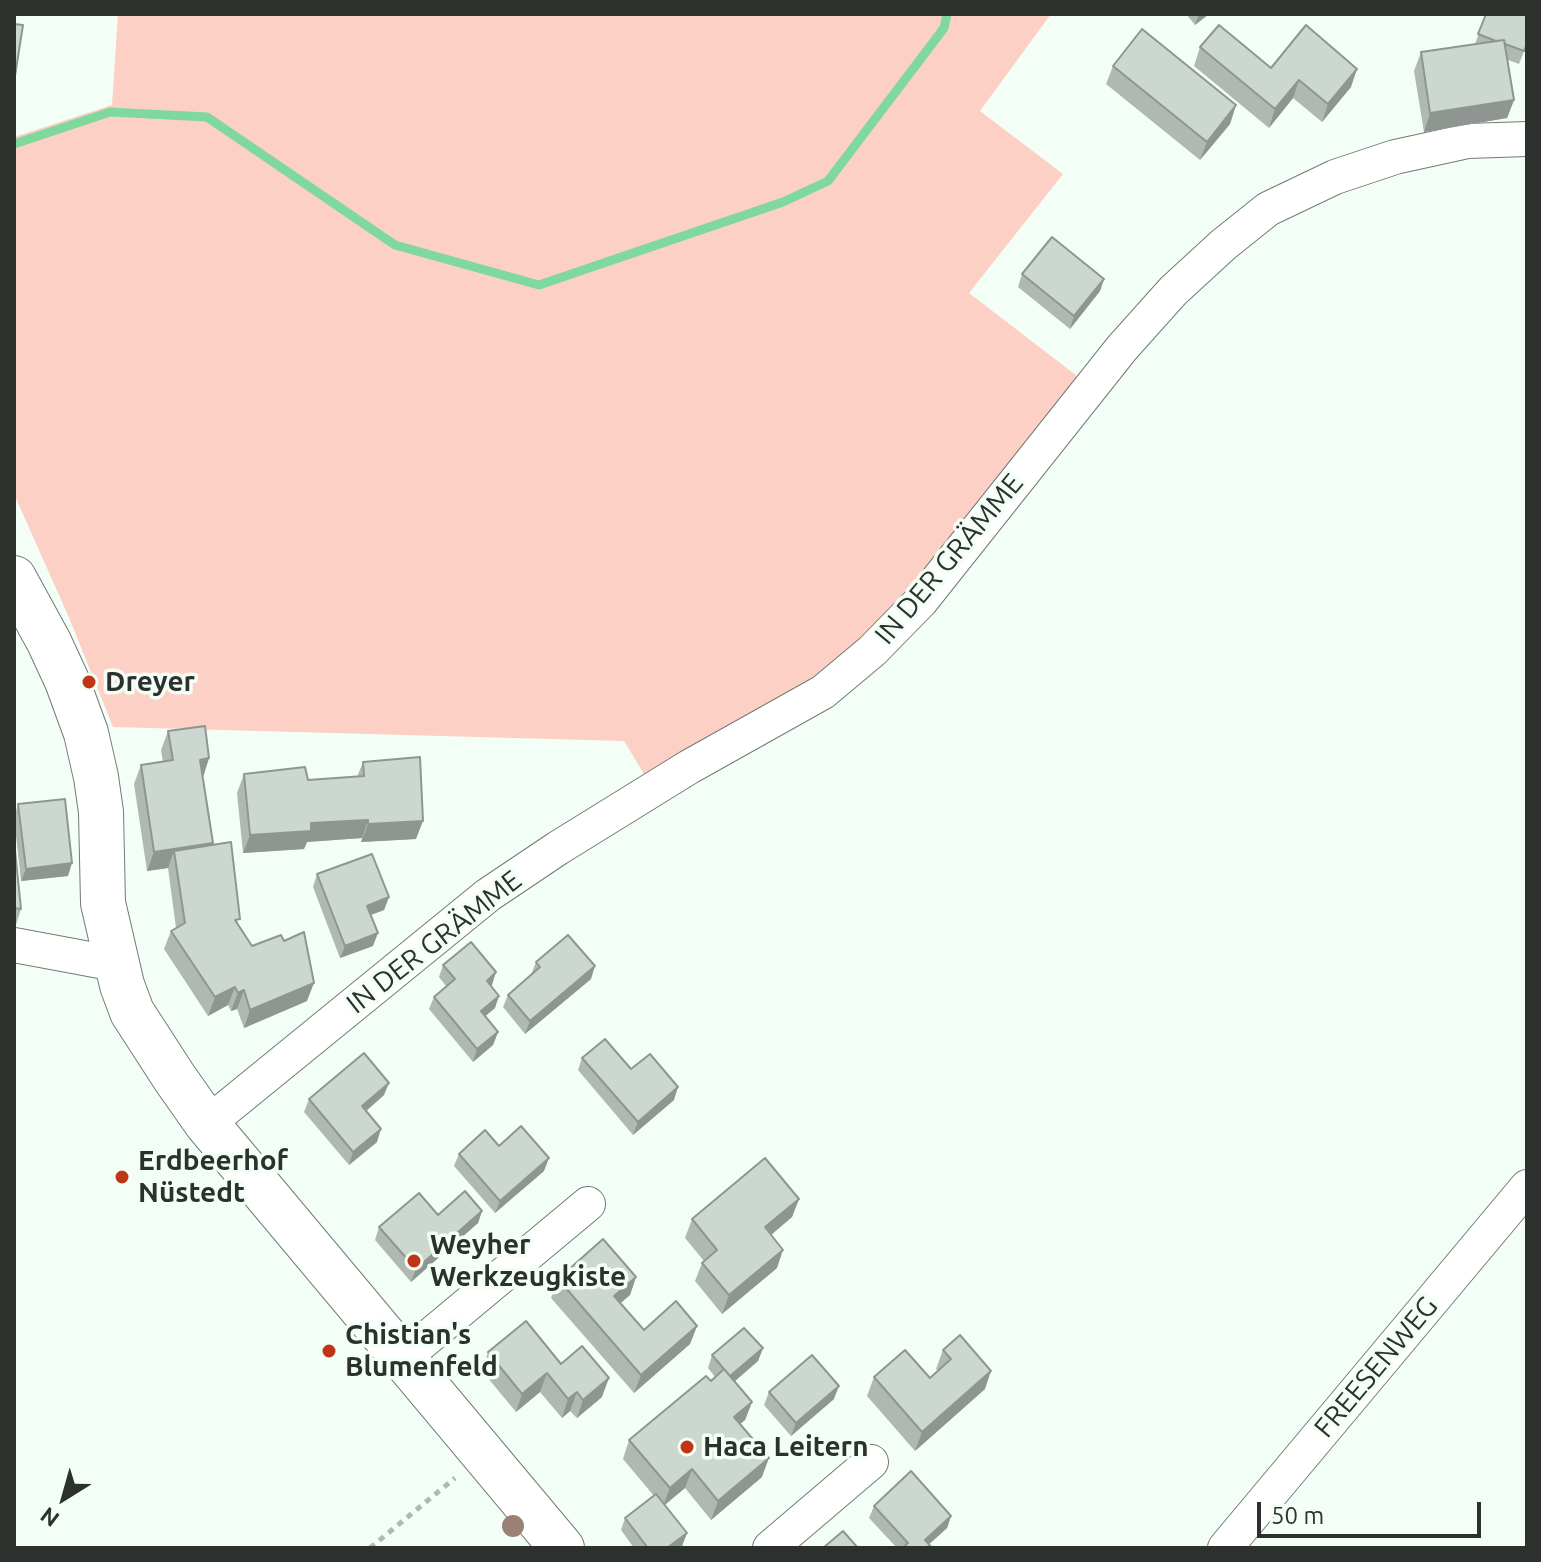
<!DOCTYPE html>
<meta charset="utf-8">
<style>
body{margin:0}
#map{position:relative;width:1541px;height:1562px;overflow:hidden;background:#f3fff6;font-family:Ubuntu,sans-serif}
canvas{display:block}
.frame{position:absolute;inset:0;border:16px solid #2d312e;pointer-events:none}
.north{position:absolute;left:24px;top:1458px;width:80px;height:80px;-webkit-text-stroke:6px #f3fff6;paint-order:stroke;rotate:217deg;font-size:22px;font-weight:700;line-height:32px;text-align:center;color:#2d312e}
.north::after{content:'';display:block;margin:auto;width:28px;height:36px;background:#2d312e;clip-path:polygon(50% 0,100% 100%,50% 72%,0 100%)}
.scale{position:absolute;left:1257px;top:1502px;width:224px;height:36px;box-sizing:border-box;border:4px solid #2d312e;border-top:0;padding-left:10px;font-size:24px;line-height:28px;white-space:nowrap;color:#2d312e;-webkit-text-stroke:6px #f3fff6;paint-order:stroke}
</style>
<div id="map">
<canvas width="1541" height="1562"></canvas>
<div class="frame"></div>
<div class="north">N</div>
<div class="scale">50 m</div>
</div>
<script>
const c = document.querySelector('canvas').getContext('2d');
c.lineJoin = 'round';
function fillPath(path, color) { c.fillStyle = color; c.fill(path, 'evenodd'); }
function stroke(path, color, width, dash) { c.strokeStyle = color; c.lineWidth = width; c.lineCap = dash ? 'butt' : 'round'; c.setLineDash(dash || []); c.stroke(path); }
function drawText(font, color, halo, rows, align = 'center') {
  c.font = font + ' Ubuntu,sans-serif'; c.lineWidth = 7; c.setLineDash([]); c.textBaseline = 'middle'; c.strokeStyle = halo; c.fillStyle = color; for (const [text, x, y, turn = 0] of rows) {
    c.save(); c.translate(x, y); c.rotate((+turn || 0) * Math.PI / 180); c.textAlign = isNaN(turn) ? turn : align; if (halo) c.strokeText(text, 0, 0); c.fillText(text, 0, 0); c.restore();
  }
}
const green = new Path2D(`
 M118,14H1051L980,111L1063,174L969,293L1081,379L911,595L815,681L650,784L624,741L113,727L70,620L14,494V137L112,105Z`);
const stream = new Path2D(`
 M14,144L110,112L207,117L395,245L539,285L783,202L828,181L944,28L947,14`);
const path = new Path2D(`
 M370,1548L455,1478`);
const street = new Path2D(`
 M14,945L116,964
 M207,1124L488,895L558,848L689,767L823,692L872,651L921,601L1122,348L1173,291L1223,245L1268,209L1335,177L1395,157L1468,141L1527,139
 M402,1359L588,1204
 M770,1548L871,1462
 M1225,1548L1527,1187`);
const secondary = new Path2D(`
 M14,578L49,642L67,681L86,733L96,777L101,812L103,903L122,985L132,1012L174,1077L207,1124L562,1548`);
const trees = [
 [513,1526]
];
const wall = new Path2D(`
 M1186,14H1209L1195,25Z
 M1486,14L1527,44L1519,64L1508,60L1514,100L1507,118L1424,132L1414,71L1421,52L1475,44Z
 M1200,47L1271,68L1351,87L1322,122L1293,98L1269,128L1194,66Z
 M1113,66L1236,105L1230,124L1200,160L1106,84Z
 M1022,274L1104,279L1100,291L1070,329L1018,287Z
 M168,731L209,758L203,777L212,845L238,924L252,946L307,1001L244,1028L237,1009L231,1011L228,1005L208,1016L164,949L171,931L176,928L168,868L147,871L134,784L141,765L163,762L161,750Z
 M363,762L416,839L361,842L362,838L307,842L304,849L243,853L237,793L244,774L308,780L357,777Z
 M18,804L68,876L21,881L14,818Z
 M14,840L21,909L15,928H14Z
 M317,874L389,897L384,910L371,915L373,946L340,958L313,887Z
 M536,962L591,979L525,1034L503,1007L508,995L531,975Z
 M443,965L492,985L491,986L495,1008L485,1016L498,1032L493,1045L473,1062L429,1009L434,997L446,986L439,977Z
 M582,1058L631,1069L674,1100L633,1135L578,1070Z
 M384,1095L366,1111L377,1142L349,1165L304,1112L309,1099Z
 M499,1146L544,1171L495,1213L454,1166L459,1154Z
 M799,1199L792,1217L771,1235L777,1268L722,1314L695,1281L702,1263L704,1261L685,1238L692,1219Z
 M482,1211L478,1223L411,1282L375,1240L379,1227L438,1215Z
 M636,1277L630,1295L620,1303L644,1330L697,1326L690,1344L634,1393L551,1298L558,1279Z
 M763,1348L758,1361L734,1381L752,1402L745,1420L740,1424L762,1477L711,1520L685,1488L665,1505L687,1533L682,1546L679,1548H634L621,1530L625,1518L654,1496L623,1459L629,1440L715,1377L708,1368L712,1355Z
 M943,1350L985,1389L915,1451L867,1396L874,1377L930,1378L938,1371L936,1369Z
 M488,1352L561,1364L602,1397L577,1418L570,1411L562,1418L540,1392L516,1412L482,1371Z
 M769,1392L834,1399L791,1436L764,1405Z
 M874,1506L951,1516L947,1528L929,1544L932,1548H897L869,1518Z`);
const shadedWall = new Path2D(`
 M1199,14H1209L1195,25Z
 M1357,69L1351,87L1322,122L1328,104Z
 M1299,80L1293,98L1269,128L1275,109Z
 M1514,100L1507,118L1424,132L1430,113Z
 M1236,105L1230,124L1200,160L1207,142Z
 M1104,279L1100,291L1070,329L1074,316Z
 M209,758L203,777L200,760Z
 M368,820L362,838L307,842L304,849L243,853L250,835L311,823Z
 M423,821L416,839L361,842L368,824Z
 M213,843L206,862L174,851L168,868L147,871L154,852Z
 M72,863L68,876L21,881L26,869Z
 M389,897L384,910L362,918L367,906Z
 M378,933L373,946L340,958L345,946Z
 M595,966L591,979L525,1034L530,1021Z
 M496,972L492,985L482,993L487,981Z
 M314,983L307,1001L244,1028L250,1010Z
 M235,987L228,1005L208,1016L215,997Z
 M244,990L237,1009L231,1011L238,993Z
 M499,996L495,1008L476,1024L481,1011Z
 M498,1032L493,1045L473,1062L477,1049Z
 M389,1083L384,1095L357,1119L362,1106Z
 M678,1087L674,1100L633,1135L638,1122Z
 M381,1129L377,1142L349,1165L353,1152Z
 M549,1158L544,1171L495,1213L500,1201Z
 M799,1199L792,1217L758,1246L765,1227Z
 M482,1211L478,1223L411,1282L416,1269Z
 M783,1250L777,1268L722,1314L729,1295Z
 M636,1277L630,1295L607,1315L614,1296Z
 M697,1326L690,1344L634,1393L641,1375Z
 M763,1348L758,1361L726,1389L730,1376Z
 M991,1371L985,1389L915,1451L922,1432Z
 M547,1373L540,1392L516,1412L522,1394Z
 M609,1378L602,1397L577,1418L583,1400Z
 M839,1386L834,1399L791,1436L796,1423Z
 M577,1392L570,1411L562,1418L568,1399Z
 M752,1402L745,1420L727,1435L734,1417Z
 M769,1458L762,1477L711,1520L718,1501Z
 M692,1469L685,1488L663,1506L670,1488Z
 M951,1516L947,1528L925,1548V1540Z
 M687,1533L682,1546L679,1548H667Z`);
const building = new Path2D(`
 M1486,14H1527V44L1524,51L1505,44L1504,40L1496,41L1478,34Z
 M14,24L23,25L15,76H14Z
 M1219,25L1271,68L1306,25L1357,69L1328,104L1299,80L1275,109L1200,47Z
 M1142,29L1236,105L1207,142L1113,66Z
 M1504,40L1514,100L1430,113L1421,52Z
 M1052,237L1104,279L1074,316L1022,274Z
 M205,726L209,758L200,760L213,843L154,852L141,765L173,760L168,731Z
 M420,757L423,821L368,824V820L311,823V831L250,835L244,774L305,767L308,780L364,776L363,762Z
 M65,799L72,863L26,869L18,804Z
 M14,840L21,909L14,908Z
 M231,842L240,919L235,920L252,946L281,935L284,941L304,932L314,983L250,1010L244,990L238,993L235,987L215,997L171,931L185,923L174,851Z
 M372,854L389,897L367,906L378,933L345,946L317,874Z
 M568,935L595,966L530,1021L508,995L540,967L536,962Z
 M471,942L496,972L487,981L499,996L481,1011L498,1032L477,1049L434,997L455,979L443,965Z
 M605,1039L631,1069L650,1054L678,1087L638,1122L582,1058Z
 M364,1053L389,1083L362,1106L381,1129L353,1152L309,1099Z
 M521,1126L549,1158L500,1201L459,1154L485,1130L499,1146Z
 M765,1158L799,1199L765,1227L783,1250L729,1295L702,1263L717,1250L692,1219Z
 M465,1191L482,1211L416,1269L379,1227L419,1193L438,1215Z
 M603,1239L636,1277L614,1296L644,1330L676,1301L697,1326L641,1375L558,1279Z
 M526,1321L561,1364L582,1346L609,1378L583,1400L577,1392L568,1399L547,1373L522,1394L488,1352Z
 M744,1328L763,1348L730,1376L712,1355Z
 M960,1335L991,1371L922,1432L874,1377L905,1350L930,1378L951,1359L943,1350Z
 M812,1355L839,1386L796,1423L769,1392Z
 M724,1369L752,1402L734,1417L769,1458L718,1501L692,1469L670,1488L629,1440L706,1376L711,1381Z
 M911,1471L951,1516L925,1540L932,1548H902L908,1543L874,1506Z
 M656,1494L687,1533L667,1548H648L625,1518Z
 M843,1531L858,1548H823Z`);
const markers = [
 [89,682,8,"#c03515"],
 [122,1177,8,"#c03515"],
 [414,1261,8,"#c03515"],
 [329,1351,8,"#c03515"],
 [687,1447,8,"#c03515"]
];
const streetNames = [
 ["IN DER GRÄMME",949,559,-50],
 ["IN DER GRÄMME",434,942,-38],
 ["FREESENWEG",1376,1367,-50]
];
const poiNames = [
 ["Dreyer",105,682],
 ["Erdbeerhof",138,1161],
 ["Nüstedt",138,1193],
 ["Weyher",430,1245],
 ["Werkzeugkiste",430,1277],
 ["Chistian's",345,1335],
 ["Blumenfeld",345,1367],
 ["Haca Leitern",703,1447]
];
fillPath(green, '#fdd0c5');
stroke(stream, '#7fd89d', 9);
stroke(street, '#727b74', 36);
stroke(secondary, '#727b74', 46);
stroke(path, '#afb9b2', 5, [6, 6]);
stroke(street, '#fff', 34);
stroke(secondary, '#fff', 44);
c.fillStyle = '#9b8075';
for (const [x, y] of trees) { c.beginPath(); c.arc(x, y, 11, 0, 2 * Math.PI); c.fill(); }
fillPath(wall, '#afb9b2');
fillPath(shadedWall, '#8f9691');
fillPath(building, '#ccd7cf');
stroke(building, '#8f9691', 2);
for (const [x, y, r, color] of markers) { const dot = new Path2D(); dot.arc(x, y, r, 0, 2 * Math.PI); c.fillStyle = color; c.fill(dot); stroke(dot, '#f3fff6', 3); }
drawText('28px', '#2d312e', '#f3fff6', streetNames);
drawText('bold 28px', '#2d312e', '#f3fff6', poiNames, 'left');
</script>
